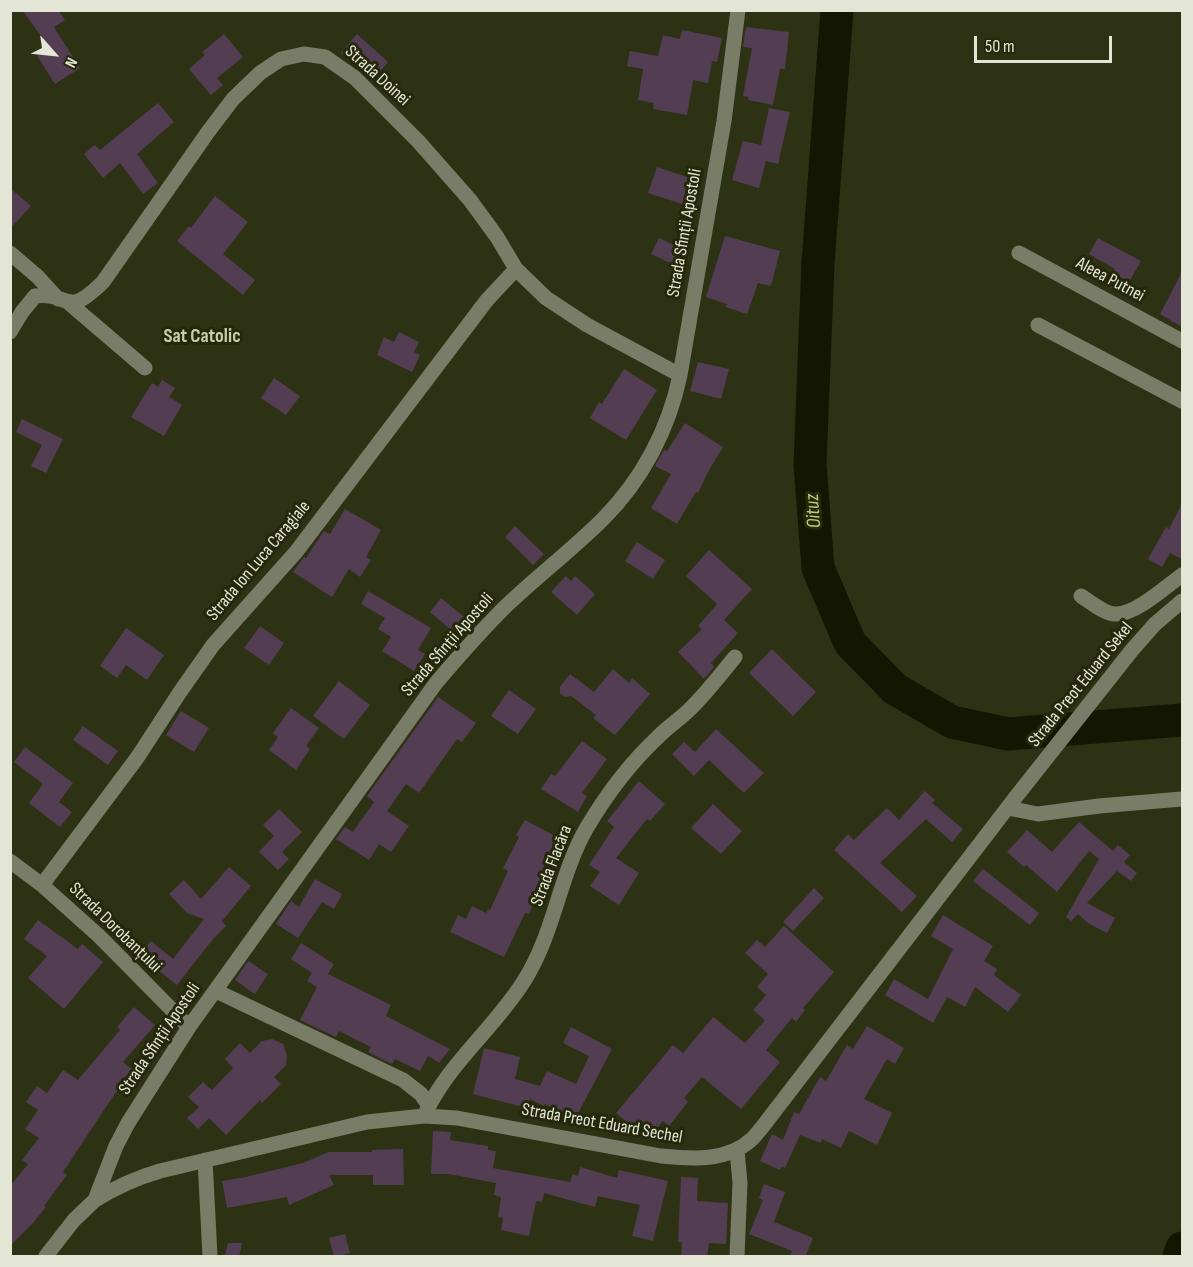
<!DOCTYPE html>
<meta charset="utf-8">
<style>
body{margin:0}
#map{position:relative;width:1193px;height:1267px;overflow:hidden;background:#2e3215;font-family:"Sofia Sans Condensed",sans-serif}
canvas{display:block}
.frame{position:absolute;inset:0;border:12px solid #e3e6d5;pointer-events:none}
.north{position:absolute;left:24px;top:24px;width:60px;height:60px;-webkit-text-stroke:4px #25280b;paint-order:stroke;rotate:117deg;font-size:16px;font-weight:700;line-height:24px;text-align:center;color:#e3e6d5}
.north::after{content:'';display:block;margin:auto;width:21px;height:27px;background:#e3e6d5;clip-path:polygon(50% 0,100% 100%,50% 72%,0 100%)}
.scale{position:absolute;left:974px;top:36px;width:138px;height:27px;box-sizing:border-box;border:3px solid #e3e6d5;border-top:0;padding-left:8px;font-size:18px;line-height:21px;white-space:nowrap;color:#e3e6d5;-webkit-text-stroke:4px #25280b;paint-order:stroke}
</style>
<div id="map">
<canvas width="1193" height="1267"></canvas>
<div class="frame"></div>
<div class="north">N</div>
<div class="scale">50 m</div>
</div>
<script>
const c = document.querySelector('canvas').getContext('2d');
c.lineJoin = 'round';
function stroke(path, color, width, dash) { c.strokeStyle = color; c.lineWidth = width; c.lineCap = dash ? 'butt' : 'round'; c.setLineDash(dash || []); c.stroke(path); }
function fillPath(path, color) { c.fillStyle = color; c.fill(path, 'evenodd'); }
function drawText(font, color, halo, rows, align = 'center') {
  c.font = font + ' "Sofia Sans Condensed",sans-serif'; c.lineWidth = 6; c.setLineDash([]); c.textBaseline = 'middle'; c.strokeStyle = halo; c.fillStyle = color; for (const [text, x, y, turn = 0] of rows) {
    c.save(); c.translate(x, y); c.rotate((+turn || 0) * Math.PI / 180); c.textAlign = isNaN(turn) ? turn : align; if (halo) c.strokeText(text, 0, 0); c.fillText(text, 0, 0); c.restore();
  }
}
const river = new Path2D(`
 M837,10L818,263L810,464L818,568L850,643L895,689L952,722L1008,734L1182,720
 M1179,1256L1182,1248`);
const building = new Path2D(`
 M22,10H58L65,20L54,27L80,68L55,84L37,56L50,48Z
 M746,27L789,32L785,69H780L773,105L748,100L749,97L743,96L752,48L743,47Z
 M682,30L722,38L717,62L712,61L708,83L693,80L687,115L653,109L654,103L638,100L643,69L627,66L630,51L658,56L663,35L680,39Z
 M224,34L243,57L217,78L223,85L211,95L189,69L205,55L202,52Z
 M357,34L388,62L373,80L341,53Z
 M158,103L174,122L137,154L158,183L143,194L120,163L103,178L84,154L95,145L100,150Z
 M769,108L790,112L778,164L766,161L759,188L732,180L743,141L761,145Z
 M657,167L690,178L682,204L648,193Z
 M10,188L31,206L10,229Z
 M215,196L248,222L223,254L255,280L243,295L177,241L189,226L191,228Z
 M725,236L780,251L771,286L758,283L747,314L726,307L727,304L706,297Z
 M659,238L688,252L681,268L651,254Z
 M1098,238L1141,261L1122,294L1106,285L1115,269L1089,254Z
 M1182,272V327L1160,314Z
 M399,332L419,342L414,352L420,355L412,372L377,355L384,337L394,342Z
 M698,362L729,369L721,399L690,391Z
 M624,369L657,390L626,440L590,418L599,402L602,404Z
 M274,378L300,396L286,415L261,398Z
 M162,380L175,388L169,397L182,405L164,436L131,417L152,383L158,387Z
 M22,419L63,439L46,473L31,466L42,445L16,432Z
 M685,423L723,447L708,472L698,493L696,492L677,524L651,508L671,474L655,466L664,450L667,451Z
 M1182,504V559L1170,553L1162,567L1148,559L1166,527L1169,529Z
 M345,509L381,530L366,557L371,560L360,577L349,569L332,597L293,572L304,557L306,558L324,531L330,534Z
 M515,526L544,554L533,565L505,537Z
 M637,542L665,560L653,579L625,561Z
 M709,550L752,589L724,620L738,633L711,663L714,667L704,679L678,652L702,629L698,626L717,604L686,576Z
 M566,576L571,581L575,576L595,594L577,615L551,592Z
 M368,591L431,628L418,650L425,654L414,671L382,651L391,637L378,629L385,618L361,604Z
 M441,598L469,621L457,635L430,612Z
 M260,626L284,643L269,665L244,648Z
 M126,628L164,655L147,680L126,665L117,678L100,666Z
 M772,649L816,692L793,716L749,673Z
 M613,669L629,683L632,678L650,694L615,735L593,718L596,715L571,696L565,697L560,693V687L570,674L594,692Z
 M339,681L370,705L344,739L313,716Z
 M509,690L536,709L518,734L491,716Z
 M438,697L476,723L462,742L457,739L419,793L406,784L387,811L409,826L391,852L379,844L369,860L336,839L345,827L353,832L374,802L367,796Z
 M291,708L319,728L306,746L310,749L296,770L269,750L278,737L273,733Z
 M181,711L209,728L194,752L166,735Z
 M83,726L118,751L108,765L73,740Z
 M716,729L764,773L744,793L709,760L694,776L672,754L684,742L695,752Z
 M582,741L607,759L582,793L587,796L578,812L541,789L551,774L555,776Z
 M25,747L73,783L59,802L72,812L60,827L29,803L43,784L14,762Z
 M639,781L665,804L650,821L647,819L616,858L639,873L619,905L590,886L600,872L589,865L614,827L607,821Z
 M925,791L935,800L932,803L963,829L952,842L926,819L880,863L917,896L902,912L834,850L848,834L854,840L887,808L899,820Z
 M713,804L742,831L721,854L691,828Z
 M279,809L302,832L282,852L289,859L278,870L259,852L274,836L263,825Z
 M525,820L559,838L542,870L545,872L533,894L537,896L529,914L525,913L504,957L450,932L458,915L466,919L472,906L486,913L488,909L490,910L508,871L503,868L519,837L516,835Z
 M1079,822L1113,851L1118,845L1130,855L1124,862L1137,873L1131,881L1117,871L1087,903L1115,918L1107,933L1088,923L1078,914L1071,921L1066,917L1099,859L1089,851L1057,892L1026,865L1024,867L1007,852L1027,830L1052,852Z
 M229,867L251,886L222,921L226,926L213,939L177,985L139,955L151,941L173,959L204,919L187,913L169,894L184,880L201,899Z
 M983,869L1039,913L1030,925L973,881Z
 M315,879L342,894L334,909L322,902L298,938L276,924L291,901L299,907Z
 M814,888L824,898L793,931L783,922Z
 M943,915L993,946L984,961L997,969L994,975L1021,995L1008,1012L975,987L965,1007L947,997L933,1023L885,995L894,979L928,999L953,949L931,936Z
 M38,920L78,949L82,944L103,962L64,1009L28,978L47,956L24,939Z
 M784,926L834,972L803,1008L805,1010L796,1022L792,1018L766,1050L780,1062L741,1109L702,1077L684,1098L688,1102L669,1126L663,1121L652,1134L642,1126L638,1131L616,1113L673,1045L683,1053L713,1017L745,1043L765,1020L753,1010L766,995L757,987L768,974L745,953L757,940L765,947Z
 M301,943L334,964L328,974L391,1005L386,1016L450,1049L439,1063L428,1056L420,1071L395,1059L392,1064L368,1052L371,1047L339,1031L336,1037L300,1020L317,987L307,981L312,973L291,959Z
 M248,961L268,974L255,994L235,980Z
 M134,1007L155,1025L123,1062L134,1071L114,1095L63,1172L67,1175L44,1206L46,1207L33,1223L10,1246V1186L28,1164L22,1160L39,1138L25,1129L38,1110L26,1102L37,1086L47,1093L63,1070L78,1080L120,1030L117,1027Z
 M867,1026L904,1048L895,1064L887,1059L864,1099L892,1113L877,1145L849,1131L841,1148L822,1139L821,1143L800,1135L785,1168L782,1167L780,1170L760,1161L772,1134L783,1140L794,1112L799,1114L820,1077L826,1081L847,1045L853,1049Z
 M571,1027L612,1049L575,1119L545,1104L544,1106L530,1099L527,1108L473,1094L484,1048L520,1057L515,1079L540,1086L547,1071L576,1084L589,1056L563,1043Z
 M272,1039L283,1044L287,1055L286,1065L274,1077L281,1084L262,1103L260,1100L226,1135L209,1118L198,1129L187,1118L199,1107L188,1097L203,1082L212,1090L233,1068L225,1059L240,1043L250,1053L262,1041Z
 M433,1131L451,1132L450,1140L488,1146V1150L496,1151L493,1168L570,1182L573,1174L578,1176L580,1167L617,1178L619,1170L668,1181L653,1241L632,1236L640,1205L598,1196L595,1207L544,1193L542,1202L536,1201L529,1236L501,1230L503,1218L498,1217L501,1197L494,1195L496,1183L449,1174H431Z
 M403,1149L404,1185H373V1175H329L334,1185L289,1205L287,1197L227,1208L222,1181L246,1177L303,1163L329,1152H372V1150Z
 M681,1177L698,1178L697,1201L728,1203L726,1244L709,1243L707,1257H681L682,1242H678Z
 M764,1184L785,1192L774,1222L813,1238L805,1257H790L792,1251L749,1234L763,1200L759,1198Z
 M345,1234L350,1253L334,1257L329,1238Z
 M228,1243H242L239,1257L225,1255Z`);
const minor = new Path2D(`
 M10,253L38,277L58,299
 M1019,253L1182,341
 M69,303L145,368
 M1038,325L1182,401
 M10,332L22,312L35,296C72,292 64,320 103,282L208,132L233,99L260,73L281,59L304,54L325,57L355,78L418,141L470,200L497,237L516,269L546,298L587,325L680,375
 M1081,596C1091,602 1103,613 1114,614C1134,616 1167,586 1182,575
 M1008,808L1038,814L1099,806L1182,799
 M10,861L42,885L99,936L189,1027
 M42,885L137,758L180,692L213,645L296,552L487,300L516,269
 M216,991L403,1080L421,1094L429,1106
 M424,1116C448,1063 494,1029 524,981C554,934 559,877 586,829C606,795 630,763 659,736C670,725 683,717 693,706C708,691 721,674 735,657
 M737,1150L740,1183L737,1256
 M205,1160L210,1256
 M95,1200C116,1187 136,1178 160,1171L367,1122L424,1116L457,1118L661,1156C692,1159 727,1162 752,1139C758,1133 764,1125 770,1117L1015,798L1132,650L1155,624L1182,601
 M46,1256L74,1220L95,1200L116,1146L128,1123L189,1027L436,683C458,657 480,632 504,608C536,577 572,550 603,519C642,480 669,429 680,375L724,121L738,10`);
const streetNames = [
 ["Strada Doinei",377,76,42],
 ["Strada Sfinții Apostoli",685,233,-80],
 ["Aleea Putnei",1110,280,28],
 ["Strada Ion Luca Caragiale",259,561,-50],
 ["Strada Sfinții Apostoli",448,645,-49],
 ["Strada Preot Eduard Sekel",1081,685,-51],
 ["Strada Flacăra",552,866,-69],
 ["Strada Dorobanțului",115,928,44],
 ["Strada Sfinții Apostoli",160,1039,-56],
 ["Strada Preot Eduard Sechel",602,1124,10]
];
const neighbourhoodNames = [
 ["Sat Catolic",202,337]
];
const waterNames = [
 ["Oituz",814,511,-94]
];
stroke(river, '#131600', 33);
fillPath(building, '#523d53');
stroke(minor, '#797d67', 15);
drawText('18px', '#e3e6d5', '#25280b', streetNames);
drawText('bold 20px', '#c8ceac', '#25280b', neighbourhoodNames);
drawText('italic 20px', '#c2cd80', '#25280b', waterNames);
</script>
